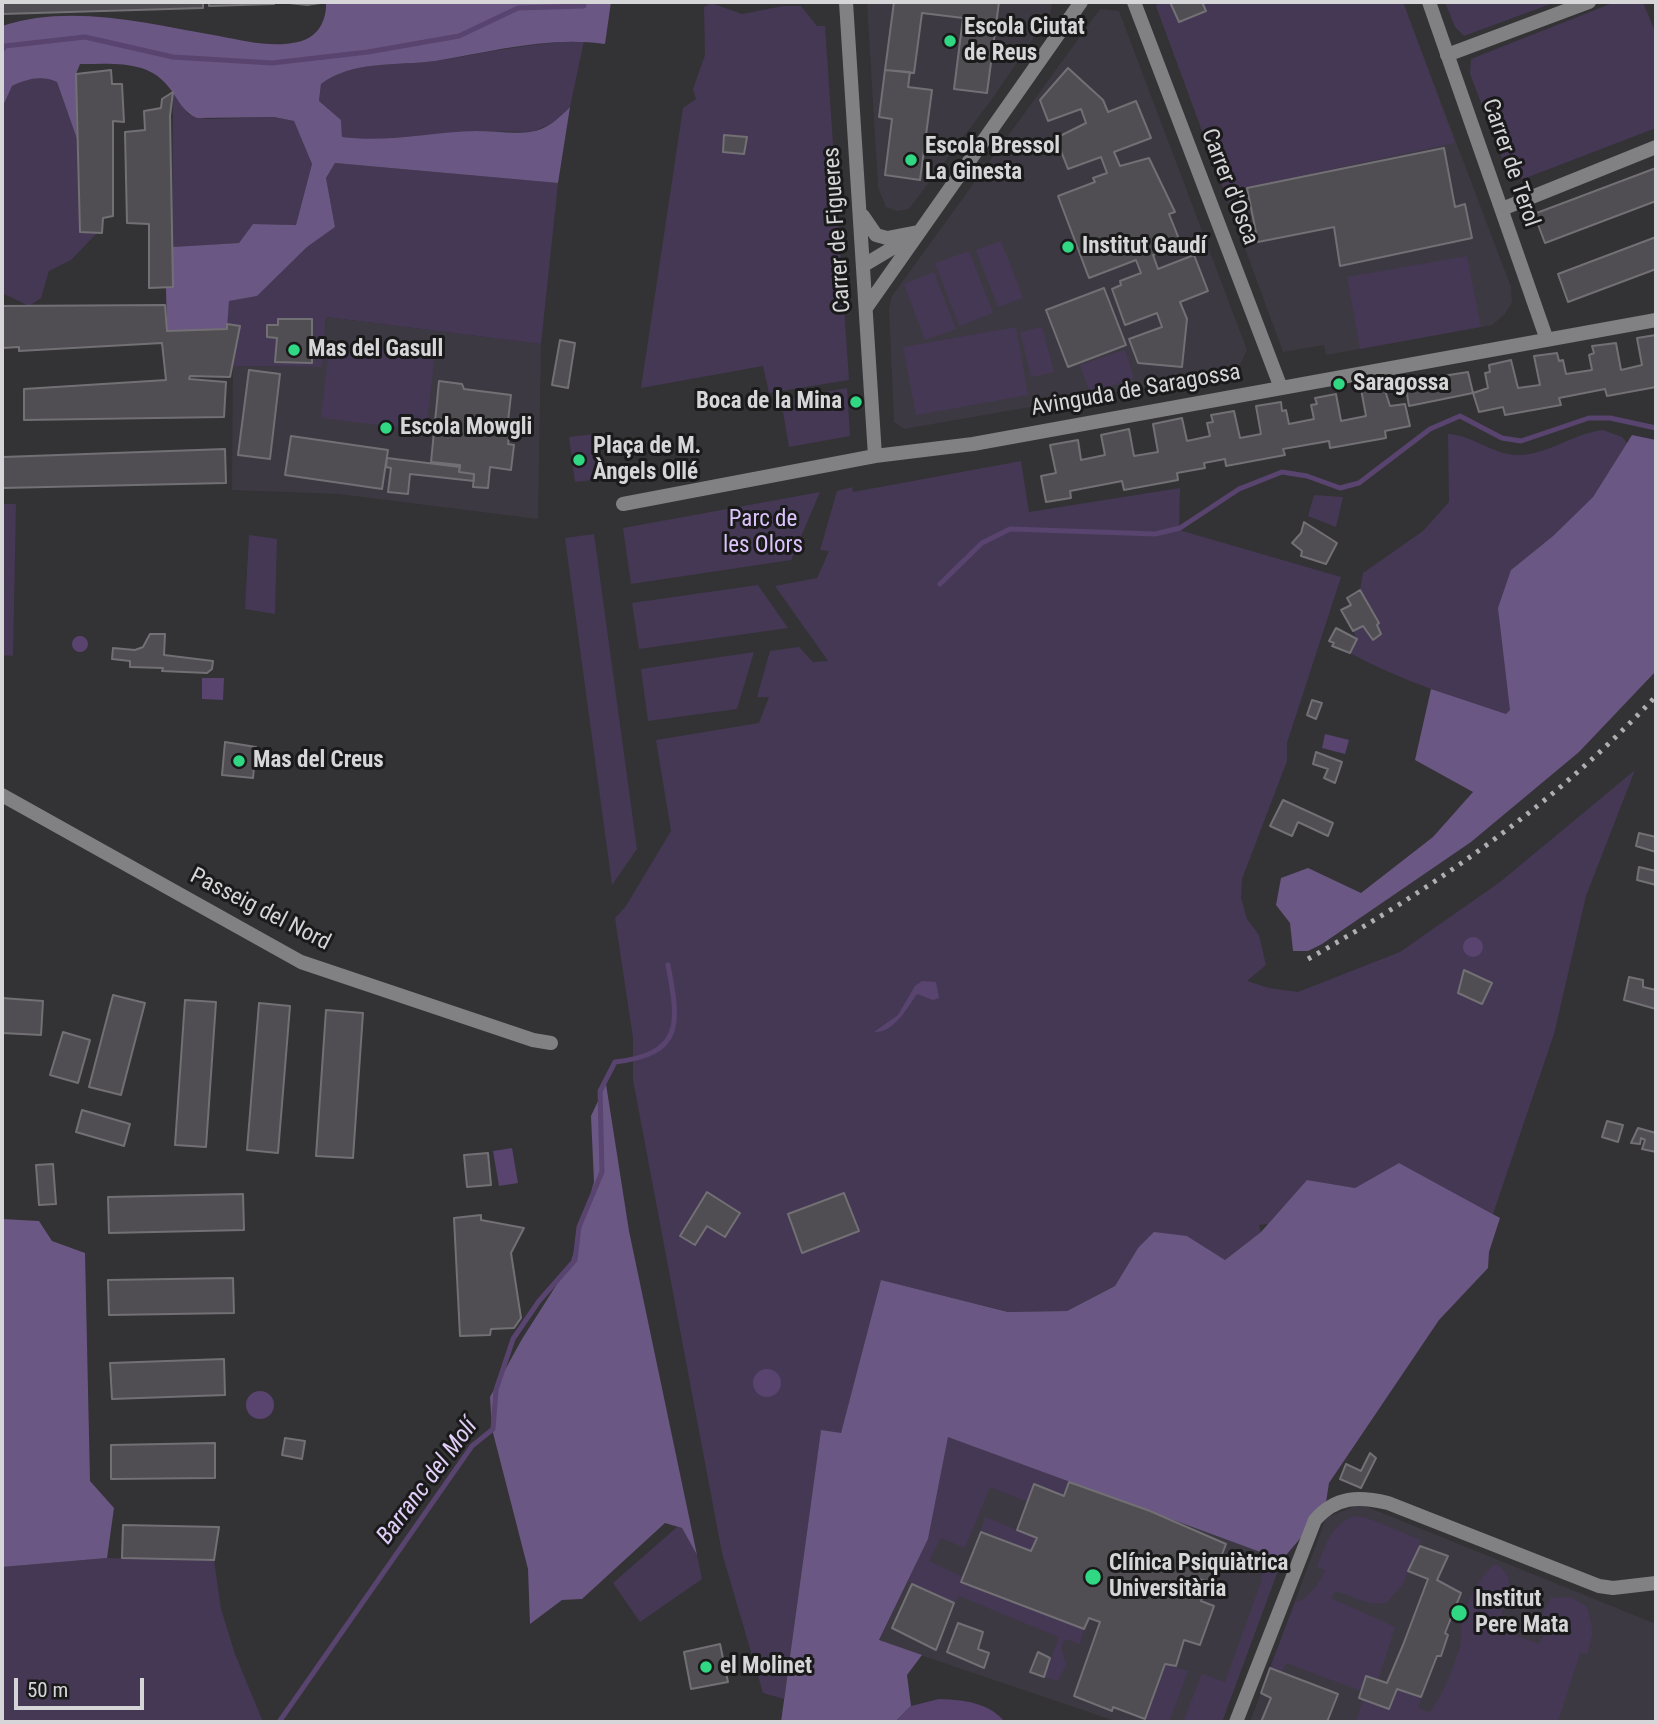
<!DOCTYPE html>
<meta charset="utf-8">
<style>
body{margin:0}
#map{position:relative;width:1658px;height:1724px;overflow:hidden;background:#333235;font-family:"Roboto Condensed",sans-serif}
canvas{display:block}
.frame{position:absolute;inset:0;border:4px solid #d6d5d7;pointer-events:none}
.scale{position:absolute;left:14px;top:1678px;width:130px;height:32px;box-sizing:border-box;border:4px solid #d6d5d7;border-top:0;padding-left:9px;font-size:21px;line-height:24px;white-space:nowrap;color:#d6d5d7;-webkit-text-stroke:5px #1a1a1b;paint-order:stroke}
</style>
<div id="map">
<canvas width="1658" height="1724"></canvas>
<div class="frame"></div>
<div class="scale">50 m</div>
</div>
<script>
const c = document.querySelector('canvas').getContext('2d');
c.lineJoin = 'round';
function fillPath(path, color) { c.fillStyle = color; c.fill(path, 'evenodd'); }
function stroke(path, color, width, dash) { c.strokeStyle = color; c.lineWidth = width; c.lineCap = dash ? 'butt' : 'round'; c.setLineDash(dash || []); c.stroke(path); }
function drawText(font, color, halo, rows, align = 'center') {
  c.font = font + ' "Roboto Condensed",sans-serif'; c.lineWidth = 6; c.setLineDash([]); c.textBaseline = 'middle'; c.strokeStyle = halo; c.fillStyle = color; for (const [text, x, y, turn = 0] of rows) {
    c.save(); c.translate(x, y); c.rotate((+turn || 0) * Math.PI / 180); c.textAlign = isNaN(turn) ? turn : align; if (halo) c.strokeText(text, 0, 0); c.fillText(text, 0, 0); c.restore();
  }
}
const built = new Path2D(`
 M867,2H1052L1050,14L992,99L909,209L897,211L886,207L878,187Z
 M1161,2H1403L1511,287L1512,302L1505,314L1492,325L1326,355L1324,345L1283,352L1156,6Z
 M1100,9L1119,11L1247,350L1237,371L904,429L894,422L889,308L892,296Z
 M326,317L541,344L538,519L339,494L232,490L233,366L321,367Z
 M948,1436L1282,1560L1222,1722H1118L879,1641L928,1539Z
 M1360,1504L1656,1624V1722H1250L1326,1518Z`);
const green = new Path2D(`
 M1161,2H1403L1455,143L1225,192L1156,6Z
 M1445,2H1556L1464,36L1455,27Z
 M1615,2H1643L1656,34V128L1523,179L1508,173L1470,74L1471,59Z
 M711,3L742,14L783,6H801L817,26H825L849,380L769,393L763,366L641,388L683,108L696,99L693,89L705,55L704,7Z
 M584,41L570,107L555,122L532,132L474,131L419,138L365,140L342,137L341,120L319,101L321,84C353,60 397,66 435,61C485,53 532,42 584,41Z
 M46,78L57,82L77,139L80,232L97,233L71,260L49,271L41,298L29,306L2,293V108L12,86L26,79Z
 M173,92L188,114L207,119L274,117L294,121L312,164L296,225L253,224L239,243L172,247Z
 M335,163L558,183L541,344L326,317L322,367L233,366L240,326L227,324L229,301L257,296L307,247L335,227L326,178Z
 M1001,241L1023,298L998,307L976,250Z
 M969,251L993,313L959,326L935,263Z
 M1467,256L1481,327L1360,349L1347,277Z
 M934,272L956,329L925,340L904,284Z
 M1016,327L1028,395L916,415L903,347Z
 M1042,327L1054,372L1031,377L1020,332Z
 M330,341L435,354L426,431L321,418Z
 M1125,350L1134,378L1090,393L1080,365Z
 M847,388L850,436L789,447L781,400Z
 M1603,430L1622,437L1627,443L1593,497L1553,536L1511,570L1510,710L1506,714C1453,697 1399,680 1350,653L1357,639L1353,631L1363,626L1373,640L1381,634L1377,625L1379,622L1360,590L1363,573L1423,531L1449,502L1448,434C1473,435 1494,456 1520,455C1549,454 1574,433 1603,430Z
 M595,434L601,479L575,482L569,437Z
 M1021,461L1029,512L1180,488L1179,530L1341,577L1287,743V761L1242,879L1241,898L1247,919L1259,935L1266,965L1247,981L1269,988L1298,992L1400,952L1500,882L1635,770L1586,896L1554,1034L1493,1214L1399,1163L1355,1188L1307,1180L1268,1224L1259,1225L1261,1232L1225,1260L1187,1236L1138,1248L1115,1286L1067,1311L1009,1312L881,1280L841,1434L821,1431L784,1699L763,1693L722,1553L633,1080V1038L615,918L626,906L671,831L656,740L759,723L769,697H757L770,651L799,647L813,662L828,661L775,586L817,578L829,551L820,550L837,491L852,487L853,492Z
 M820,492L791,560L631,584L623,528Z
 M1314,495L1343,497L1336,527L1308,516Z
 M2,504H16L13,656L2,655Z
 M594,534L637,849L612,885L565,538Z
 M249,535L277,539L275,614L245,609Z
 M758,585L788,628L639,649L632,603Z
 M754,652L737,709L648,721L641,669Z
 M948,1436L1069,1482L1064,1496L1035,1485L1028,1502L990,1487L965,1548L941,1538L929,1561L963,1577L961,1582L1084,1629L1080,1644L1065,1639L1061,1647L1066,1665L1058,1681L1044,1677L1059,1637L959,1596L954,1603L908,1581L928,1539Z
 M1353,1516L1367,1518L1421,1540L1403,1584L1386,1603H1369L1336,1591L1331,1598L1395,1627L1378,1680L1366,1676L1361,1691L1286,1663L1281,1673L1270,1668L1295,1602C1307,1601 1321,1582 1325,1570L1317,1567C1326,1544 1330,1527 1353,1516Z
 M985,1517L1037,1538L1031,1551L981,1530Z
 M677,1527L682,1528L697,1555L702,1579L640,1622L613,1583Z
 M107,1558L214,1560L221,1609L235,1654L263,1722H2V1567Z
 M1496,1564C1521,1581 1503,1593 1502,1614C1502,1619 1505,1626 1505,1631L1539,1644L1543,1636C1538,1622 1543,1611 1551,1598L1571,1597L1587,1607L1593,1632L1587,1654L1580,1653L1558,1722H1356L1363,1699L1397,1689L1421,1697L1419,1708L1430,1713C1443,1693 1452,1673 1459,1650C1463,1640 1460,1633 1462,1623C1464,1607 1481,1572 1496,1564Z
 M1263,1566L1277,1573L1222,1722H1183L1202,1674L1225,1682L1261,1582Z
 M1165,1664L1188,1671L1169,1722L1145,1719Z`);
const forest = new Path2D(`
 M326,2H611L605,44C547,36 492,52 435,61C397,66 353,60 321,84L319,101L341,120L342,137C388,143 431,132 476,131C494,131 513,134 530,132C547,130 559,118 570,107L558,183L335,163L326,178L335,227L307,247L257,296L229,301L227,329L167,331L166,288L173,287L172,247L239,243L253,224L296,225L312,164L294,121L274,117L197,118C184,113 179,101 171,90C150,59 113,64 80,64L76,74L77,139L57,82C41,75 27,79 12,86L2,108V26C72,3 148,24 219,36C245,41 272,48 298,42C318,38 327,20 326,2Z
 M1632,435L1656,440V671L1579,752L1471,842L1322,944L1308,951H1293L1290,923L1276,905L1281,878L1308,868L1361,893L1433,837L1473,792L1415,760L1431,689L1506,714L1510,710L1498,608L1511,570L1553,536L1593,497Z
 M606,1084L629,1231L697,1555L682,1528L665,1523L582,1599L562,1600L530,1624L528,1569L492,1429L490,1397L522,1339L571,1262L594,1182L591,1116Z
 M1399,1163L1500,1218L1489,1252L1488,1268L1439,1320L1329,1483L1325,1509L1282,1560L948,1437L928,1539L879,1640L922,1655L907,1675L911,1706L895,1722H781L821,1430L841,1433L881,1280L1008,1312L1067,1311L1115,1286L1138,1248L1154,1232L1187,1236L1225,1260L1261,1232L1307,1180L1355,1188Z
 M2,1219L39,1221L52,1241L85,1253L90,1481L114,1508L107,1558L2,1567Z`);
const water = new Path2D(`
 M72 644a8 8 0 1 1 16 0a8 8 0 1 1-16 0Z
 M202,678H224L223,700L202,699Z
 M1325,734L1349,740L1345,754L1322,748Z
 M1463 947a10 10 0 1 1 20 0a10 10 0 1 1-20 0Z
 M922,981L936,982L939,998L933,1000L917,994C907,1008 894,1033 874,1032L898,1015L915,986Z
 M512,1148L518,1183L499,1186L493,1151Z
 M753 1383a14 14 0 1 1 28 0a14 14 0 1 1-28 0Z
 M246 1405a14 14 0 1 1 28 0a14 14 0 1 1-28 0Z
 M939,1699C964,1700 988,1702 1005,1722H895L911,1706Z`);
const stream = new Path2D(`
 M2,50L5,46L85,37L173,57L272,63L368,52L459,36L518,8L584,6
 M940,584L982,543L1010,529L1155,534L1180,528L1239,489L1282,472L1307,476L1340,488L1359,483L1430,429L1460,416L1502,438L1521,441L1589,418H1610L1656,428
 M279,1722L472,1446L493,1429L496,1390L513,1339L539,1301L575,1260L579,1227L602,1172L600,1091L615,1062C684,1054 679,1023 668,965`);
const building = new Path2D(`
 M2,2H203V8L2,14Z
 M209,2H273L274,4L209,6Z
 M280,2H327L307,5Z
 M894,2H999L987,93L954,89L963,18L922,13L914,73L885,70Z
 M1170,2H1202L1206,11L1179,22Z
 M1068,68L1103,100L1108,112L1136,101L1151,138L1114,152L1120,166L1149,158L1175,212L1169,214L1181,244L1153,255L1158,269L1194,255L1208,291L1180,302L1187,319L1182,367L1138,363L1129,339L1162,327L1157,313L1125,325L1112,289L1121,285L1120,281L1141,273L1136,260L1089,278L1058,196L1095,182L1093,178L1107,173L1101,157L1068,169L1056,138L1086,123L1081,109L1048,121L1040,100Z
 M111,70L112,84H122L124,122L113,121V216L103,218L102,233L80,232L76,74Z
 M885,70L910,72L908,87L932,90L920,180L885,175L892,119L879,117Z
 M173,92L170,116L173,287L149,288V224L127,223L125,132L145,130L144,111L161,108L162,99Z
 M724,135L747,137L744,154L723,152Z
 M1444,148L1455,207L1465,204L1472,238L1340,266L1334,227L1258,242L1247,188Z
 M1656,168V201L1545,243L1534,214Z
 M1656,237V269L1568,302L1558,274Z
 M1104,288L1126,345L1068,367L1046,310Z
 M165,305L167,331L227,329V324L240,326L230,377L190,376L189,379L226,382L224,417L24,420V389L166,380L162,343L19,351V347L2,348V306Z
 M278,319H312V363L275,362L277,338L267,337V325H278Z
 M1656,335V387L1607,396L1605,389L1559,398L1561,405L1505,415L1503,407L1479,412L1473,393L1488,388L1485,373L1490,372L1489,365L1511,360L1518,388L1540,385L1534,356L1557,353L1559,361L1563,360L1566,374L1592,370L1589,355L1594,353L1592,346L1616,343L1621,370L1642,365L1637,338Z
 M560,340L575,343L568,388L552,385Z
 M249,370L280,374L270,459L238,455Z
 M1468,372L1473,393L1409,406L1405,382Z
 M439,381L462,384L464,389L511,395L508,421L505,420L504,424L511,425L508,444L514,445L511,470L490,467L488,488L473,487L474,474L459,472L460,465L431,462Z
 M1383,384L1390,406L1405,404L1410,426L1385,431L1386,438L1330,448L1329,441L1283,449L1285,455L1226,466L1225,459L1204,463L1205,468L1177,473L1178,480L1124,490L1122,481L1070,491L1071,498L1046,502L1041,476L1056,473L1050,445L1078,440L1081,460L1105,455L1101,435L1129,429L1134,456L1158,452L1153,424L1182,418L1187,441L1210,436L1207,423L1213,422L1211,415L1234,411L1240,438L1261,434L1256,406L1281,402L1282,411L1286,410L1289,424L1314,419L1311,405L1317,404L1315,398L1336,394L1341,421L1366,416L1361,389Z
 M291,436L388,450L382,489L285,475Z
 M225,449L226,483L2,488L3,457Z
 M387,458L460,467L459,472L474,474V481L410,474L408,494L388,492L391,468L386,467Z
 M1304,522L1337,543L1326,564L1301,556L1302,551L1292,543L1301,533Z
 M1360,590L1379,623L1377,625L1381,634L1373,640L1363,626L1353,631L1341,610L1351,605L1347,598Z
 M1336,628L1357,639L1350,653L1332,646L1334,643L1329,641Z
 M150,634H165L164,655L213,661L212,669L207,673L162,671L163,668L130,667V661L112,659L113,648L135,650L143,647Z
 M1312,700L1322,703L1316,719L1307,715Z
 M225,742L256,747L253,778L222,775Z
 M1316,752L1342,762L1335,783L1324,778L1328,769L1313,764Z
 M1283,800L1333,823L1328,836L1298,822L1292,836L1270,826Z
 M1639,833L1656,837V852L1636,846Z
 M1639,867L1656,871V885L1637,880Z
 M1464,970L1492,983L1482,1004L1458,993Z
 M1629,977L1643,980V987L1656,990V1009L1624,1000Z
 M113,995L145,1003L121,1095L89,1087Z
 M2,998L43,1001L41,1035L2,1033Z
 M185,1000L216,1002L206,1147L175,1145Z
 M259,1003L290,1006L278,1153L247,1150Z
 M326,1010L363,1013L353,1158L316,1156Z
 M63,1032L90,1040L78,1083L50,1075Z
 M82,1110L130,1124L124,1146L76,1132Z
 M1607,1121L1623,1125L1618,1142L1602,1137Z
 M1638,1128L1656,1133V1152L1642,1149L1645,1140L1641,1138L1640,1144L1631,1143Z
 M488,1153L491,1185L467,1187L464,1155Z
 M53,1164L56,1204L39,1205L36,1165Z
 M707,1192L740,1213L725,1237L707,1226L695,1245L680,1236Z
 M844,1193L859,1231L802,1253L788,1214Z
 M243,1194L244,1230L109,1233L108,1197Z
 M481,1215V1220L524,1228L511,1253L521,1318L514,1328L491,1329L490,1335L460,1336L454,1218Z
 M233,1278L234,1313L109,1315L108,1280Z
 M224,1359L225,1395L112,1399L110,1363Z
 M285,1438L305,1441L302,1459L282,1455Z
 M215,1443V1478L111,1479V1445Z
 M1370,1453L1376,1458L1361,1488L1340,1479L1346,1464L1361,1471Z
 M1069,1482L1150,1511L1226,1544L1211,1583L1199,1579L1194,1591L1203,1596L1201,1601L1214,1606L1200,1645L1184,1640L1176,1666L1165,1664L1145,1719L1113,1707L1112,1711L1074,1696L1100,1622L1089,1618L1084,1629L961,1582L981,1532L1031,1551L1037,1538L1017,1530L1034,1484L1064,1496Z
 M123,1525L219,1527L214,1560L122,1558Z
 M1420,1546L1448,1556L1437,1580L1461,1593L1445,1633L1448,1635L1441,1656H1437L1421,1697L1397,1689L1389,1709L1359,1698L1366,1676L1387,1683L1403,1645L1428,1579L1408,1571Z
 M912,1584L954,1603L936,1650L892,1628Z
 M958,1623L983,1632L978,1649L989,1653L984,1668L947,1652Z
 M720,1644L728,1682L691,1689L684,1652Z
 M1038,1652L1050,1658L1044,1677L1030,1672Z
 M1270,1668L1338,1694L1327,1722H1261L1271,1698L1261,1693Z`);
const minor = new Path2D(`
 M846,2L875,456
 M1134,2L1281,388
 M1429,2L1547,340
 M1447,55L1589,2
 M1502,209L1656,147
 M863,216L876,235L887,238L918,232
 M864,265L911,237
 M866,308L1081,2
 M623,504L875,456L973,444L1656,320
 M2,795L301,962L533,1040L551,1043`);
const tertiary = new Path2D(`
 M1236,1722L1315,1520C1336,1496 1359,1496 1388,1503L1599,1586L1613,1588L1656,1583`);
const rail = new Path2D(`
 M1308,959C1437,886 1555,804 1656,696`);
const markers = [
 [950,41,7,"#30d883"],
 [911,160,7,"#30d883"],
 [1068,247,7,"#30d883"],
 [294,350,7,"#30d883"],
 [1339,384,7,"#30d883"],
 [856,402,7,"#30d883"],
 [386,428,7,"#30d883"],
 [579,460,7,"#30d883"],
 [239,761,7,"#30d883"],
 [1093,1577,9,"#30d883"],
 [1459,1613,9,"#30d883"],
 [706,1667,7,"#30d883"]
];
const poiNames = [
 ["Escola Ciutat",964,28],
 ["de Reus",964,54],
 ["Escola Bressol",925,147],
 ["La Ginesta",925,173],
 ["Institut Gaudí",1082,247],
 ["Mas del Gasull",308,350],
 ["Saragossa",1353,384],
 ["Boca de la Mina",842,402,"right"],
 ["Escola Mowgli",400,428],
 ["Plaça de M.",593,447],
 ["Àngels Ollé",593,473],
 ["Mas del Creus",253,761],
 ["Clínica Psiquiàtrica",1109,1564],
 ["Universitària",1109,1590],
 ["Institut",1475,1600],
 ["Pere Mata",1475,1626],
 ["el Molinet",720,1667]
];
const streetNames = [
 ["Carrer de Terol",1510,163,71],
 ["Carrer d'Osca",1229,187,69],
 ["Carrer de Figueres",838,230,-94],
 ["Avinguda de Saragossa",1136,391,-10],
 ["Passeig del Nord",260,910,27]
];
const parkNames = [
 ["Parc de",763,520],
 ["les Olors",763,546]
];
const waterNames = [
 ["Barranc del Molí",428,1482,-53]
];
fillPath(built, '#3d3942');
fillPath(green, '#453854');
fillPath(forest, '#6b5783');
fillPath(water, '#58446f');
stroke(stream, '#58446f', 5);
fillPath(building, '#504e52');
stroke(building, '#727074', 2);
stroke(minor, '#818082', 14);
stroke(tertiary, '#818082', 14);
stroke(rail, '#afaeb0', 5, [3.5, 7]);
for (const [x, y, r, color] of markers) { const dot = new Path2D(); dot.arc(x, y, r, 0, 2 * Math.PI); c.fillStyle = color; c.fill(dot); stroke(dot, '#1a1a1b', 2.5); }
drawText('bold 23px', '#d6d5d7', '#1a1a1b', poiNames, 'left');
drawText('23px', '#d6d5d7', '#1a1a1b', streetNames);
drawText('23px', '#dcc3fc', '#1a1a1b', parkNames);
drawText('italic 24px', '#e1cef9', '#1a1a1b', waterNames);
</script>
